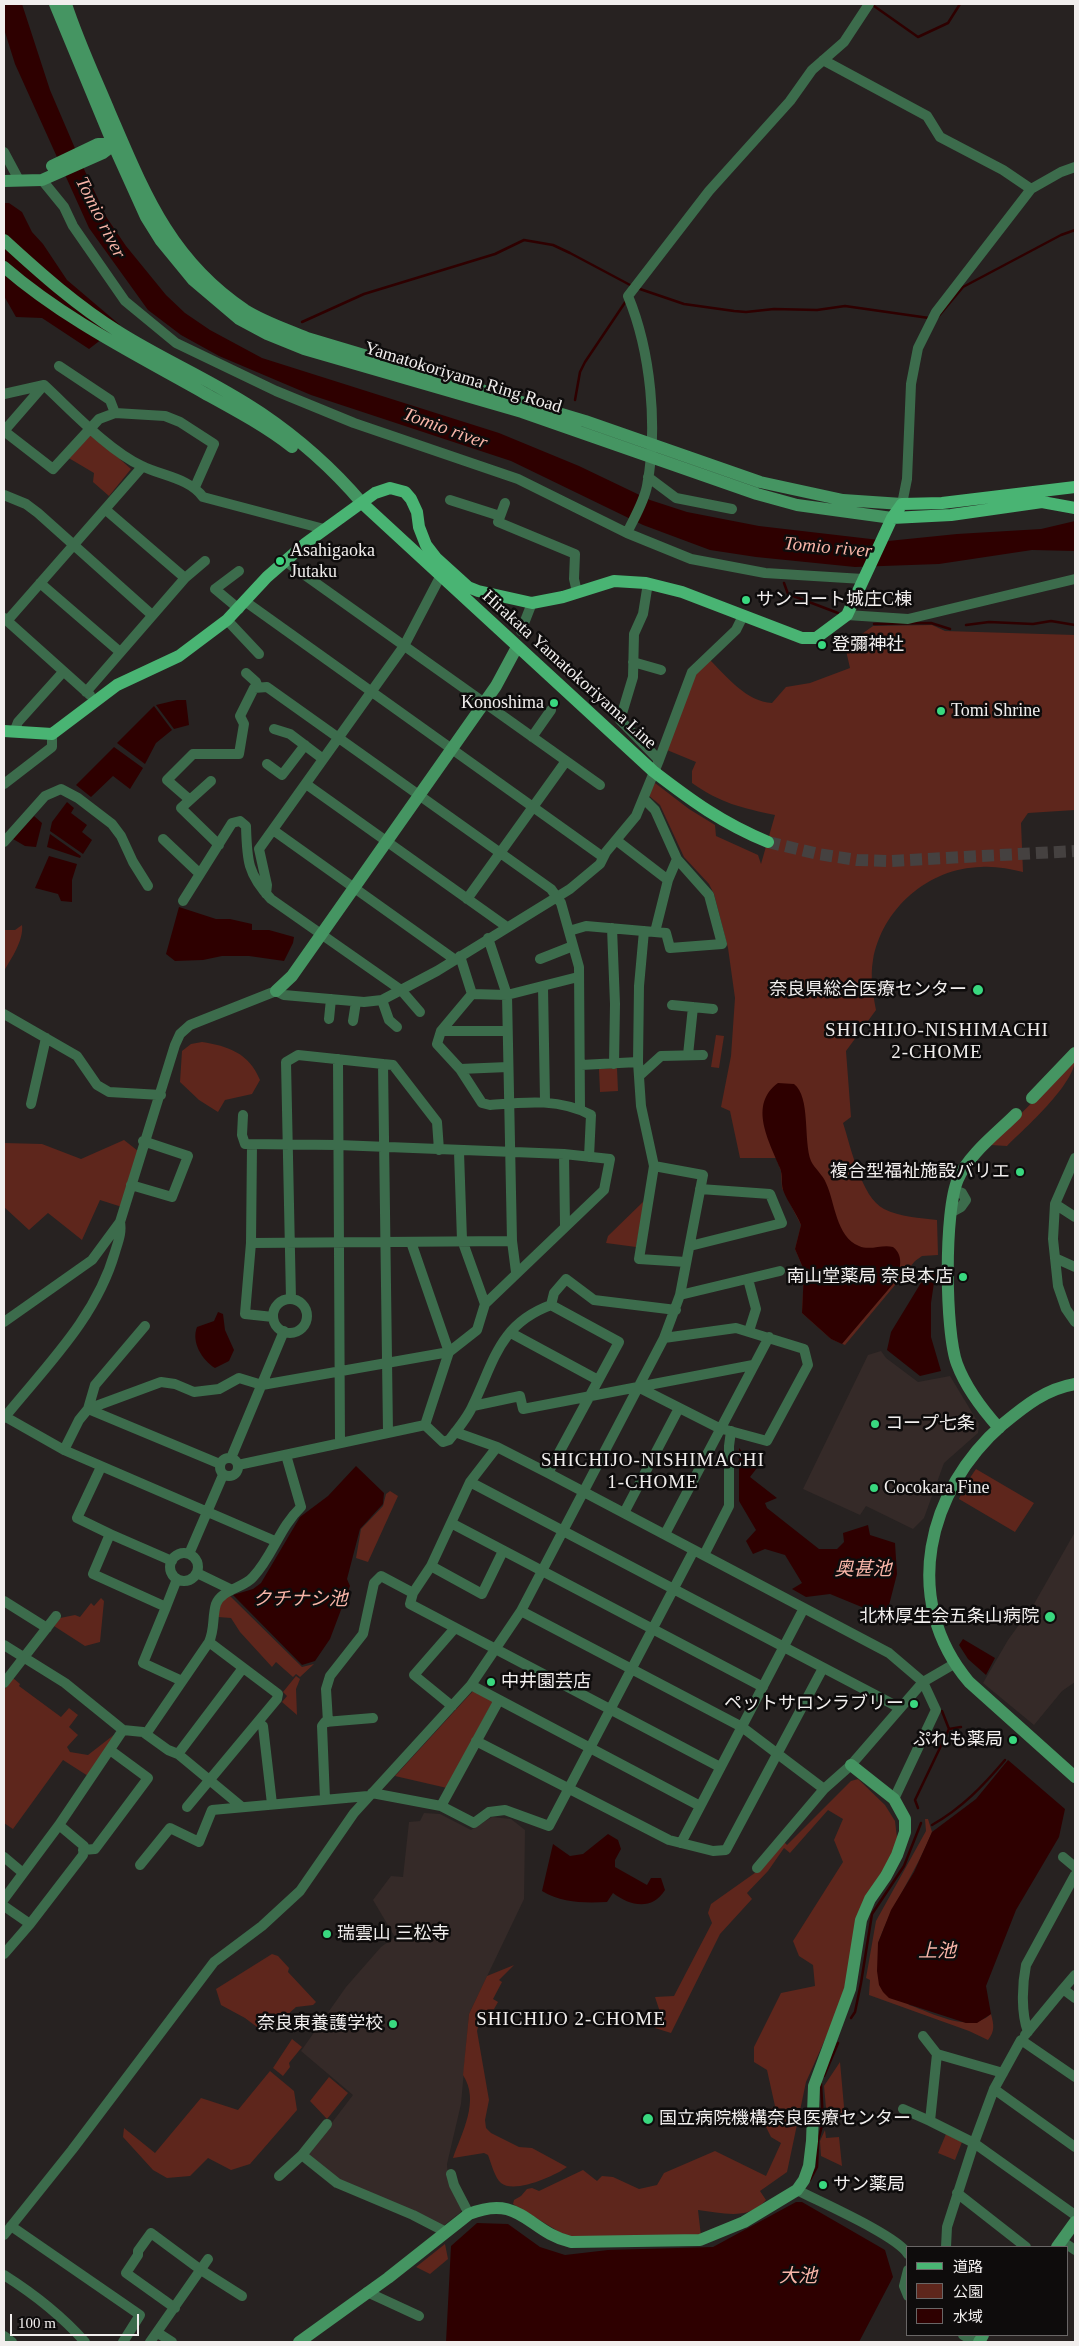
<!DOCTYPE html>
<meta charset="utf-8">
<style>
body{margin:0}
#map{position:relative;width:1079px;height:2346px;overflow:hidden;background:#272221;font-family:"Times New Roman","Noto Sans JP",serif}
canvas{display:block}
.frame{position:absolute;inset:0;border:5px solid #f1eeed;pointer-events:none}
.legend{position:absolute;left:906px;top:2246px;width:162px;height:90px;box-sizing:border-box;background:#0e0c0c;border:1px solid #696666;margin:0;padding:6px 9px;list-style:none;font-size:15px;color:#f1eeed}
.legend li{display:flex;align-items:center;gap:10px;height:25px}
.legend b{width:25px;border:1px solid #696666}
.scale{position:absolute;left:10px;top:2314px;width:129px;height:22px;box-sizing:border-box;border:2px solid #f1eeed;border-top:0;padding-left:6px;font-size:15px;line-height:18px;white-space:nowrap;color:#f1eeed;-webkit-text-stroke:4px #0e0c0c;paint-order:stroke}
</style>
<div id="map">
<canvas width="1079" height="2346"></canvas>
<div class="frame"></div>
<ul class="legend">
<li><b style="height:6px;background:#49b473"></b>道路</li>
<li><b style="height:14px;background:#5e261c"></b>公園</li>
<li><b style="height:14px;background:#2e0000"></b>水域</li>
</ul>
<div class="scale">100 m</div>
</div>
<script>
const c = document.querySelector('canvas').getContext('2d');
c.lineJoin = 'round';
function fillPath(path, color) { c.fillStyle = color; c.fill(path, 'evenodd'); }
function stroke(path, color, width, dash) { c.strokeStyle = color; c.lineWidth = width; c.lineCap = dash ? 'butt' : 'round'; c.setLineDash(dash || []); c.stroke(path); }
function drawText(font, color, halo, rows, align = 'center') {
  c.font = font + ' "Times New Roman","Noto Sans JP",serif'; c.lineWidth = 5; c.setLineDash([]); c.textBaseline = 'middle'; c.strokeStyle = halo; c.fillStyle = color; for (const [text, x, y, turn = 0] of rows) {
    c.save(); c.translate(x, y); c.rotate((+turn || 0) * Math.PI / 180); c.textAlign = isNaN(turn) ? turn : align; if (halo) c.strokeText(text, 0, 0); c.fillText(text, 0, 0); c.restore();
  }
}
const built = new Path2D(`
 M881,1351L886,1358L918,1382L950,1376L979,1424L978,1433L944,1463L924,1518L913,1529L866,1506L860,1515L803,1489L868,1355Z
 M1075,1532V1682L1062,1691L1034,1725L983,1683L1008,1640L1034,1604Z
 M424,1813L440,1814L471,1830L492,1817L511,1819L525,1830L524,1899L469,2014L461,2104L447,2164L448,2180L461,2209V2212L443,2226L335,2179L308,2154L353,2095L301,2051L346,1987L381,1947L395,1937L373,1900L391,1876L403,1877L409,1822L420,1821Z`);
const green = new Path2D(`
 M90,436H94L131,469L109,496L93,482L94,473L67,457Z
 M932,625L945,631L1075,635V810L1028,813L1021,823L1023,872C1009,869 995,866 981,867C928,868 882,909 873,960C870,977 873,994 876,1010L846,1051L851,1117L843,1123C851,1147 861,1197 884,1209C900,1217 920,1218 937,1220L938,1255L922,1256L915,1261L845,1345L831,1339L802,1313L804,1270L795,1249L801,1225L782,1188L781,1171L776,1158H740L730,1111L721,1107L731,1056L735,998L728,948L714,894L709,884L684,857L660,805L648,795L655,783L689,809L715,825L716,836L758,855L761,864L775,815C742,808 720,803 692,783V771L696,762L667,750L691,679L710,660C727,677 747,702 772,703L786,687L810,683L850,668L845,646L873,626Z
 M22,925C24,940 11,959 4,971V930H15Z
 M716,1035L724,1036L719,1068L711,1067Z
 M202,1042C228,1046 249,1053 260,1080L252,1094L225,1100L218,1112L199,1100L180,1082L182,1051L191,1044Z
 M1075,1059C1075,1084 1025,1128 1007,1146L990,1145Z
 M617,1068L618,1091L600,1092L599,1069Z
 M124,1140L138,1151L122,1207L100,1200L82,1240L48,1213L29,1230L4,1207V1143L42,1144L81,1159Z
 M645,1200L636,1247L606,1243L608,1236Z
 M976,1469L1034,1503L1015,1532L959,1499L965,1485Z
 M390,1491L398,1496L368,1562L356,1558L361,1529L383,1506L386,1494Z
 M229,1595L302,1667L314,1664L300,1677L296,1674L293,1677L276,1662L272,1667L240,1632L231,1618L218,1617L220,1604Z
 M101,1598L104,1601L100,1642L85,1646L54,1626L60,1618L75,1615L80,1617L91,1603L94,1606Z
 M296,1676L300,1679L296,1689L297,1715L282,1702L287,1696L283,1692Z
 M13,1678L20,1684L19,1686L61,1717L69,1708L78,1715L69,1727L78,1735L67,1747L70,1752L88,1755L115,1734L88,1776L63,1760L13,1829L4,1823V1690Z
 M473,1691L493,1701L447,1788L395,1776Z
 M858,1779L885,1805L895,1821L898,1846L884,1869L835,2017L806,2082L787,2172L760,2191L766,2200C748,2221 723,2213 698,2210L701,2236L574,2237L561,2233L513,2204L514,2200L521,2196L527,2189L532,2188L539,2191L583,2170L597,2181L602,2176L613,2177L639,2189L657,2185L664,2173L715,2151L766,2176L781,2143L771,2137L760,2115L775,2106L767,2070L754,2062V2047L781,1993L815,1986L813,1965L799,1956L793,1941L843,1862L834,1840L843,1819L828,1810L790,1853L784,1848L768,1871L747,1893L752,1899L720,1934L671,2033L655,2028L660,2012L655,1997L674,1996L712,1923L708,1913L711,1904L759,1870L783,1841L787,1845L851,1781Z
 M925,1819H928L932,1832C917,1870 892,1904 878,1943L909,2005C933,2013 969,2034 991,2014C994,2025 995,2031 988,2040L969,2031L869,1995L870,1980L866,1978L876,1921L926,1831Z
 M272,1954L278,1956L289,1968L288,1972L316,2002L313,2005L296,2007L286,2016L257,2027L245,2018L221,2005L216,1989Z
 M514,1965L499,1980L502,1982L493,1999L498,2002L485,2025L479,2023L477,2031L489,2100L485,2120L486,2128L491,2133L519,2147L532,2148L567,2167C555,2176 514,2194 501,2183C495,2178 491,2163 488,2155L484,2153L453,2158C462,2132 480,2101 463,2075L469,2014L487,1976Z
 M292,2039L302,2047L289,2063L290,2067L283,2076L273,2068Z
 M840,2062L845,2118L827,2119L824,2086Z
 M270,2071L294,2091L297,2110L250,2164L231,2170L208,2158L190,2176L167,2178L153,2170L123,2137L124,2128L155,2153L201,2098L238,2110Z
 M329,2077L348,2093L327,2119L310,2101Z
 M825,2130L826,2138L839,2137L842,2166L821,2156L820,2141Z
 M946,2134L962,2142L955,2160L938,2153Z
 M445,2244L448,2259L430,2274L416,2267Z`);
const water = new Path2D(`
 M4,4H22L50,90L83,167L107,218L126,246L166,295L185,313L210,330L262,358L499,433L579,466L650,500L687,512L759,526L888,541L957,534L1041,529L1075,521V551L1032,550L939,564L855,567L756,557L710,550L643,525L511,461L311,395L219,356L181,335L148,310L89,228L15,64L4,29Z
 M4,203H9L22,212L32,232L43,244L67,280L120,325L89,349L42,318L16,317L4,296Z
 M177,700H186L189,725L174,729L156,705Z
 M154,706L172,730L156,743L145,764L117,743Z
 M114,747L143,768L130,789L113,776L91,797L76,785Z
 M67,802L74,808L71,813L87,825L82,832L92,840L83,854L50,831L52,822Z
 M34,816L42,823L36,847L25,846L13,839Z
 M50,834L81,856L80,858L47,847Z
 M49,856L77,864L72,880V902L61,901L58,894L35,888Z
 M179,907L216,919H230L252,924V930H269L294,937L293,943L284,961L249,956H222L203,960L175,961L166,954Z
 M778,1083L794,1084C811,1097 803,1141 811,1161C815,1169 823,1175 826,1183C835,1202 836,1237 859,1246C870,1251 882,1244 893,1247C905,1256 900,1273 893,1284L842,1344L831,1339L802,1313L804,1270L795,1249L801,1225C796,1212 788,1203 783,1190C781,1183 783,1175 780,1168C769,1141 748,1105 778,1083Z
 M930,1268L936,1269L931,1303V1337L941,1371L920,1376L887,1350L891,1332Z
 M218,1312L223,1314L225,1330L234,1350L229,1361L215,1368C202,1360 191,1342 197,1327L214,1321Z
 M739,1448L757,1468L750,1477L777,1498L765,1503L767,1508L819,1549H837L844,1542L843,1533L868,1525L870,1535L895,1543L897,1574L886,1617L830,1594L806,1597L792,1589L802,1583L785,1555L765,1549L753,1554L746,1541L756,1530L739,1501Z
 M356,1466L384,1493L383,1504L360,1529L347,1579L350,1586L330,1639L315,1661L302,1665L233,1595L253,1589L261,1583L300,1517L328,1496Z
 M963,1639L995,1658L986,1675L968,1659L959,1645Z
 M1008,1760L1065,1809L1059,1837L1016,1910L986,1986L991,2014L977,2023H966L889,1998L883,1992L879,1985L877,1971L878,1943L891,1910L914,1872L932,1832L976,1799Z
 M608,1834L618,1840L621,1849L615,1860V1867L647,1885L651,1878H661L665,1890C652,1911 630,1906 613,1893L607,1902C584,1903 562,1903 542,1891L553,1844L570,1856L583,1854Z
 M796,2202H802L885,2250L893,2277L859,2342H446L451,2246L477,2223L508,2224L540,2247L565,2255L608,2250L713,2247Z`);
const stream = new Path2D(`
 M874,6L918,37L948,23L960,4
 M637,288L684,304L734,311L746,312L774,309L817,310L845,306L929,318
 M937,318L963,287L1061,235L1075,230
 M302,322L364,294L495,254L524,240L553,245L570,253L632,286
 M575,400L580,372L585,362L626,301
 M784,583L788,594L838,613
 M874,624L931,623L950,629
 M966,625L989,622L1033,624L1051,621L1075,625
 M949,1729L961,1727
 M918,1808L915,1800L949,1729L942,1711
 M932,1825C962,1808 983,1786 1005,1760
 M851,2018L855,2012L861,1983L872,1914L904,1866L921,1823
 M824,2076L838,2043
 M810,2180L817,2167L818,2141L823,2122L821,2084`);
const primaryTunnel = new Path2D(`
 M768,842L818,854L857,860L890,861L1075,851`);
const street = new Path2D(`
 M823,60L927,116L940,137L1003,170L1031,189
 M4,152L19,180
 M42,180L64,207L73,226L125,301L176,343L276,391L354,423L518,479L627,533L691,559L765,573L863,579
 M59,366L110,400L115,413
 M44,385L4,431L53,469L99,419L115,413L165,416L180,422L214,444L195,487
 M4,394L44,385C71,410 109,451 142,466C162,476 189,478 203,497L324,529
 M648,477L676,498L732,509
 M4,495L26,504L38,513L152,615
 M450,500L500,516
 M505,503L498,522L575,554L574,579L577,592
 M902,504L907,479L911,384L918,348L936,312L1031,189L1061,172L1075,167
 M627,533C634,518 644,502 647,486C658,427 651,352 628,296L709,191L790,101L812,70L844,42L869,4
 M285,561L600,785
 M185,578L205,561
 M40,583L120,652
 M246,602L603,857
 M239,609L215,589L239,571
 M847,615L908,619L1075,579
 M4,618L90,695
 M227,620L259,654
 M7,621L142,467
 M521,631L532,603
 M633,662L661,670
 M246,673L256,682L258,687
 M86,692L185,578L106,510
 M274,729L290,734L323,759
 M14,732L18,722L63,672
 M532,737L551,710
 M659,760L692,672L736,630L743,616
 M267,764L282,775L305,745
 M211,781L181,808L219,845
 M4,784L52,747V734
 M306,784L507,927
 M190,800L167,780L193,754H239L244,724L240,716L254,688L267,687L551,889L561,903L579,967L580,1109
 M273,830L454,959
 M163,839L200,874
 M616,840L668,880
 M4,842L45,796L61,789L78,798L112,824L121,836L133,862L148,886
 M266,894L267,885L259,849L404,646L440,577
 M467,899L566,761
 M183,901L232,823L240,821L246,826C247,859 247,874 271,899L401,990L420,1012
 M612,928L615,1004L614,1064
 M569,931L586,926L666,933L670,948L722,944L709,895L677,859L655,810L644,799
 M644,931L639,986L638,1062L641,1106L654,1166L639,1259L686,1262
 M655,932L668,880L677,859
 M488,938L507,995L512,1241L516,1272
 M460,956L472,994
 M540,959L573,946
 M543,987L545,1101
 M472,994L441,1031L437,1044L460,1069L482,1103L490,1105C525,1102 559,1098 591,1115L589,1157
 M472,994L507,995L578,977
 M382,1000L389,1020L397,1027
 M672,1005L713,1009
 M4,1014L77,1056L97,1085L109,1092L161,1095
 M329,1019L331,999
 M353,1021L356,1002
 M441,1031H507
 M688,1055L693,1007
 M338,1059L340,1443
 M383,1064L393,1065L437,1122L439,1150
 M581,1065L638,1062
 M460,1069L508,1067
 M639,1076L661,1056L703,1055
 M31,1104L46,1038
 M252,1145L251,1243L245,1314L273,1317
 M459,1152L462,1240L485,1304
 M564,1154L565,1226
 M1075,1158L1055,1204L1053,1239L1058,1286L1066,1309L1075,1322
 M131,1185L172,1197L188,1156L143,1141
 M1055,1204L1075,1217
 M950,1213L961,1207L966,1200L962,1193L954,1190
 M411,1242L449,1352L425,1425
 M251,1243L512,1241
 M690,1246L782,1223L770,1194L700,1189
 M1055,1258L1075,1267
 M748,1279L756,1309L749,1331
 M680,1295L780,1271
 M291,1299L286,1062L298,1055L383,1064L388,1433
 M273 1316a17 17 0 1 1 34 0a17 17 0 1 1-34 0Z
 M4,1322L92,1260L120,1222L175,1045L180,1034L190,1025L276,991L284,995L364,1002L382,1000L437,971L570,889L600,864L606,852L636,816L659,760L620,720L633,677L634,634L643,614L648,583
 M145,1326L95,1385L88,1409L220,1464
 M511,1333L598,1380
 M638,1387L719,1428L767,1441L808,1365L804,1349L736,1328L664,1338
 M473,1406L520,1396L523,1409L753,1365
 M4,1416L64,1450L275,1541
 M4,1418C46,1366 96,1318 115,1252C118,1242 122,1233 120,1222
 M455,1432L497,1447L548,1473L889,1653L923,1682L936,1710L894,1799
 M64,1450L79,1420L88,1409L161,1382L175,1384L194,1392L219,1389L239,1378L262,1385L449,1352L477,1330L485,1304L604,1190L610,1159L564,1154L338,1145L245,1144L242,1135L243,1115
 M220 1467a9 9 0 1 1 18 0a9 9 0 1 1-18 0Z
 M231,1458L284,1331
 M238,1465L425,1425L443,1442L449,1440C458,1429 468,1417 473,1405C494,1362 499,1324 551,1305L554,1293L566,1279L594,1300L676,1310
 M101,1467L77,1518L110,1534L93,1574L166,1607L177,1579
 M548,1473L619,1342L551,1305
 M470,1482L900,1708
 M624,1513L679,1408
 M451,1523L763,1687
 M110,1534L172,1561
 M665,1534L769,1337
 M170 1567a14 14 0 1 1 28 0a14 14 0 1 1-28 0Z
 M189,1554L223,1475
 M704,1555L729,1506V1446L731,1431
 M431,1566L482,1594L503,1551
 M197,1573L230,1589
 M413,1593L431,1566L470,1482L497,1447
 M4,1601L47,1628
 M166,1607L143,1663L182,1681
 M521,1611L742,1727L824,1789L851,1765L923,1682L954,1664
 M4,1645L65,1683L123,1730L143,1732L168,1750L178,1754L242,1807
 M4,1683L56,1616
 M471,1685L700,1806
 M452,1706L414,1675L455,1628
 M328,1722L326,1689L330,1676L363,1634L374,1583L381,1576L413,1593L410,1604L720,1767
 M258,1723L263,1726L272,1804
 M146,1734L209,1642C215,1629 212,1617 216,1604C222,1589 244,1588 253,1577C273,1556 279,1528 301,1507L286,1455
 M476,1741L669,1840L713,1851L726,1850L823,1668
 M178,1754L243,1668
 M372,1793L441,1806L474,1823L489,1812L505,1810L549,1826L694,1550
 M325,1799L322,1726L325,1722L373,1718
 M441,1806L499,1700
 M187,1807L277,1699L278,1694L209,1642
 M681,1843L804,1608
 M83,1850L95,1849L148,1778L110,1750
 M4,1857L23,1873
 M1063,1857L1075,1867
 M140,1865L170,1828L199,1842L212,1810L368,1796
 M757,1868L824,1789
 M4,1899L59,1825L123,1730
 M4,1906L30,1924
 M4,1954L30,1924L83,1855L84,1846L59,1825
 M1075,1975L1063,1989L1075,1998
 M1028,2032C1021,2013 1022,1985 1026,1965L1075,1875
 M1025,2035L1063,1989
 M923,2036L937,2054L930,2121L974,2143L1075,2215
 M937,2054L1003,2073
 M994,2089L1075,2147
 M903,2109L930,2121
 M302,2155L337,2183L413,2215L446,2232
 M451,2174L454,2185L469,2214
 M279,2176L302,2155L327,2124
 M797,2190C820,2202 896,2235 908,2254
 M957,2193L1026,2247
 M11,2226L140,2315L123,2342
 M4,2235L72,2150L214,1962L262,1926L300,1891L354,1813L471,1685L521,1611L664,1338L680,1295L703,1175L654,1166
 M1062,2241L1075,2250
 M946,2247L947,2227L974,2143L994,2089L1021,2040L1075,2077
 M908,2270L904,2286L908,2296
 M4,2275C34,2294 61,2315 85,2342
 M367,2292L419,2316
 M175,2308L126,2273L138,2255V2251L151,2233L201,2270L242,2296
 M158,2333L172,2342
 M963,2335L975,2342
 M4,2336L12,2342
 M150,2342L208,2259`);
const secondary = new Path2D(`
 M55,4L113,144L146,217L161,241L193,280L239,319L267,334L304,349L522,412L757,494L797,505L892,518
 M66,4C78,41 95,77 110,113C144,192 170,260 245,310C264,322 286,329 307,338L585,421L760,482L843,500L902,504
 M52,166L98,144H113
 M4,181L42,180L103,153L119,141
 M4,240C40,273 77,306 119,332C165,361 216,382 261,413C298,438 333,469 362,503
 M4,267C64,319 135,354 204,393C235,410 265,426 292,447
 M276,991L292,976L496,686L517,647
 M1032,1098L1075,1053
 M1075,1384C1046,1389 1026,1405 1003,1424C927,1490 900,1600 969,1682L1075,1777
 M999,1428C982,1409 966,1388 957,1364C945,1332 944,1210 958,1179C969,1154 997,1133 1016,1114
 M1057,2247L1075,2222
 M299,2342L388,2278L469,2214C521,2193 528,2232 571,2242L700,2240L744,2222L797,2190L804,2180L809,2166L812,2141L814,2086L850,1989L861,1920L870,1899L886,1876L897,1855L905,1832V1819L894,1799L851,1765
 M979,2342L983,2335`);
const primary = new Path2D(`
 M362,503L653,771C692,801 722,823 768,842
 M892,518L951,515L1042,502L1075,508
 M4,731L52,734L117,685L179,656L227,620L267,577L306,543L375,493L390,488L405,492L411,499L417,512L419,527L426,545L436,558L468,587L478,591L532,603L563,597L614,581L646,583L682,592L802,638H816L847,615L892,518L902,504L942,503L1075,487`);
const markers = [
 [280,561,5,"#39d87f"],
 [746,600,5,"#39d87f"],
 [822,645,5,"#39d87f"],
 [554,703,5,"#39d87f"],
 [941,711,5,"#39d87f"],
 [978,990,6,"#39d87f"],
 [1020,1172,5,"#39d87f"],
 [963,1277,5,"#39d87f"],
 [875,1424,5,"#39d87f"],
 [874,1488,5,"#39d87f"],
 [1050,1617,6,"#39d87f"],
 [491,1682,5,"#39d87f"],
 [914,1704,5,"#39d87f"],
 [1013,1740,5,"#39d87f"],
 [327,1934,5,"#39d87f"],
 [393,2024,5,"#39d87f"],
 [648,2119,6,"#39d87f"],
 [823,2185,5,"#39d87f"]
];
const streetNames = [
 ["Yamatokoriyama Ring Road",463,378,17],
 ["Hirakata Yamatokoriyama Line",569,670,42]
];
const poiNames = [
 ["Asahigaoka",290,551],
 ["Jutaku",290,572],
 ["サンコート城庄C棟",756,600],
 ["登彌神社",832,645],
 ["Konoshima",544,703,"right"],
 ["Tomi Shrine",951,711],
 ["奈良県総合医療センター",967,990,"right"],
 ["複合型福祉施設バリエ",1010,1172,"right"],
 ["南山堂薬局 奈良本店",953,1277,"right"],
 ["コープ七条",885,1424],
 ["Cocokara Fine",884,1488],
 ["北林厚生会五条山病院",1039,1617,"right"],
 ["中井園芸店",501,1682],
 ["ペットサロンラブリー",904,1704,"right"],
 ["ぷれも薬局",1003,1740,"right"],
 ["瑞雲山 三松寺",337,1934],
 ["奈良東養護学校",383,2024,"right"],
 ["国立病院機構奈良医療センター",659,2119],
 ["サン薬局",833,2185]
];
const waterNames = [
 ["Tomio river",100,218,63],
 ["Tomio river",445,429,20],
 ["Tomio river",828,548,5],
 ["奥甚池",863,1570],
 ["クチナシ池",300,1600],
 ["上池",937,1952],
 ["大池",798,2277]
];
const neighbourhoodNames = [
 ["SHICHIJO-NISHIMACHI",937,1031],
 ["2-CHOME",937,1053],
 ["SHICHIJO-NISHIMACHI",653,1461],
 ["1-CHOME",653,1483],
 ["SHICHIJO 2-CHOME",571,2020]
];
fillPath(built, '#352a28');
fillPath(green, '#5e261c');
fillPath(water, '#2e0000');
stroke(stream, '#2e0000', 2.5);
stroke(primaryTunnel, '#454140', 12, [12, 6]);
stroke(street, '#3c6c4c', 10);
stroke(secondary, '#459562', 12);
stroke(primary, '#49b473', 12);
for (const [x, y, r, color] of markers) { const dot = new Path2D(); dot.arc(x, y, r, 0, 2 * Math.PI); c.fillStyle = color; c.fill(dot); stroke(dot, '#0e0c0c', 2); }
drawText('18px', '#f1eeed', '#0e0c0c', streetNames);
drawText('18px', '#f1eeed', '#0e0c0c', poiNames, 'left');
drawText('italic 19px', '#f8b5a8', '#0e0c0c', waterNames);
c.letterSpacing = '1px';
drawText('19px', '#f1eeed', '#0e0c0c', neighbourhoodNames);
c.letterSpacing = '0px';
</script>
